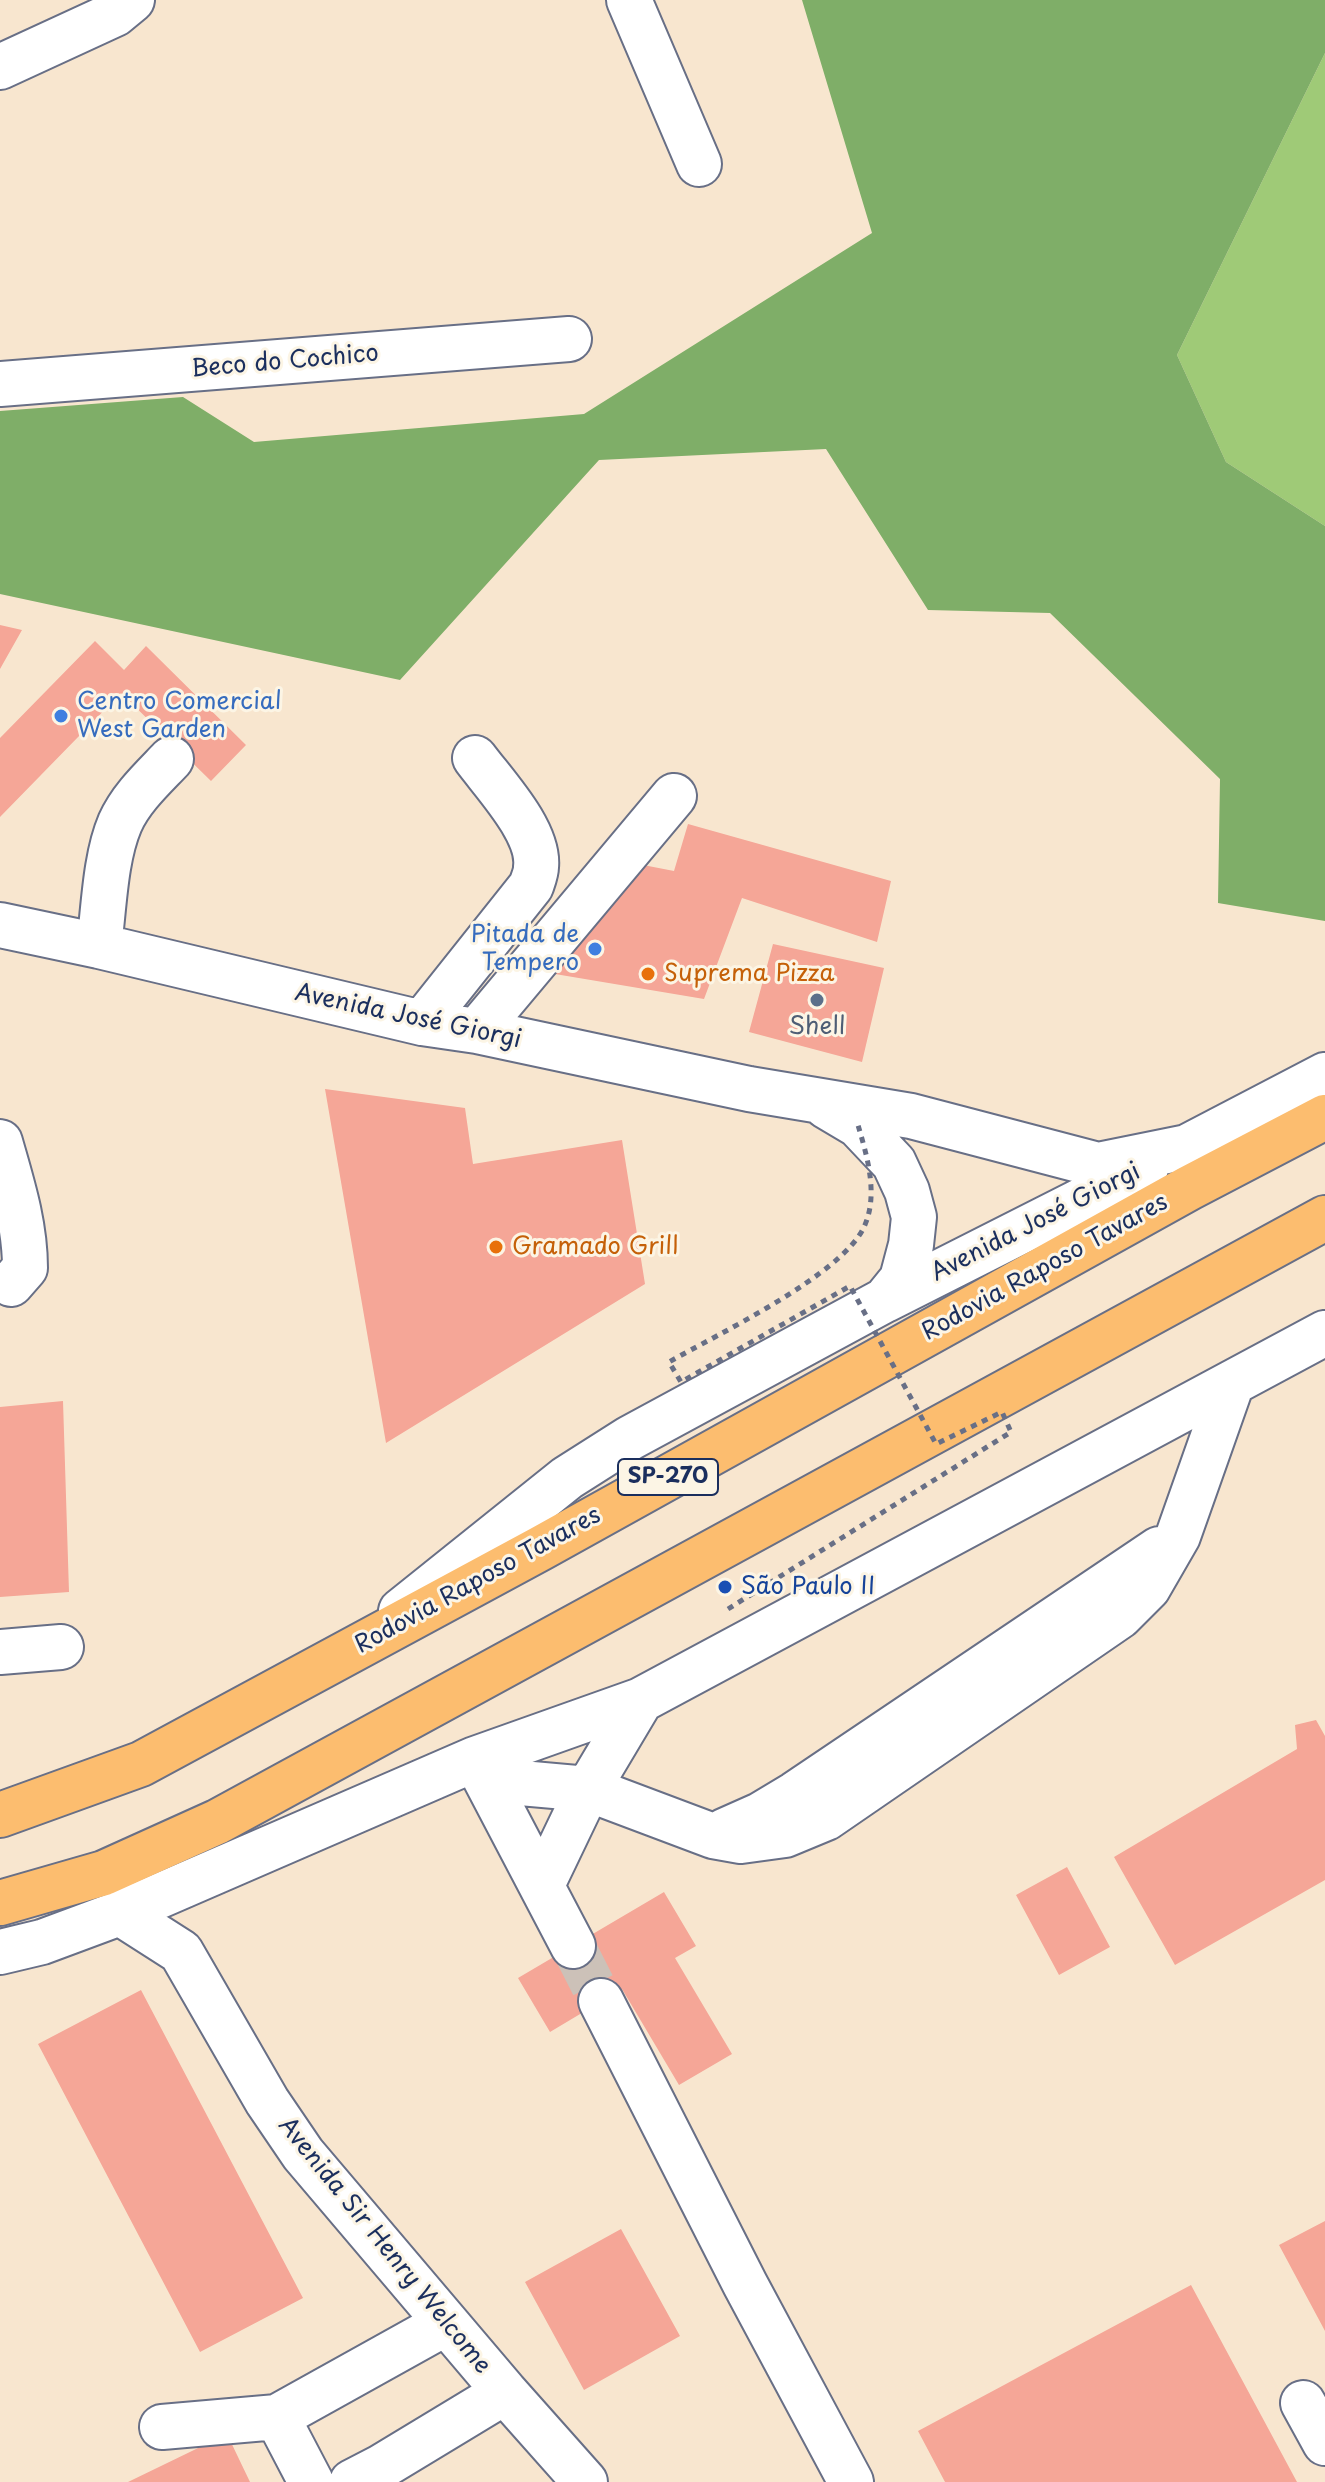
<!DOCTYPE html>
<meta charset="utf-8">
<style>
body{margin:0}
canvas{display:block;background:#f8e6cf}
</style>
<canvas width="1325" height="2482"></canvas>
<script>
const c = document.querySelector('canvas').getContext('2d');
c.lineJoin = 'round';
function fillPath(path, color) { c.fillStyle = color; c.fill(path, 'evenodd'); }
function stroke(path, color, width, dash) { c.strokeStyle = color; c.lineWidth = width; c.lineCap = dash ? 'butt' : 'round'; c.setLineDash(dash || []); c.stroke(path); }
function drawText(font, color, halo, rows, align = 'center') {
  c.font = font + ' "Playpen Sans",sans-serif'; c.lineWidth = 6; c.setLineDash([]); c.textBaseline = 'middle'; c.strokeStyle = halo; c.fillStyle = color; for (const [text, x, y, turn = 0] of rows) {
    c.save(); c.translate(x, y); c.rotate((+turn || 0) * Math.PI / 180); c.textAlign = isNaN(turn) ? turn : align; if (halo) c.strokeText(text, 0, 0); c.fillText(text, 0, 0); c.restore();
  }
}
const green = new Path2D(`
 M1325,53V526L1226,462L1177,355Z`);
const forest = new Path2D(`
 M802,0H1325V53L1177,355L1226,462L1325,526V921L1218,903L1220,779L1050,613L928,610L826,449L599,460L400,680L0,594V411L183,397L254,442L584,414L872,233Z`);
const building = new Path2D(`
 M0,625L22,630L0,669Z
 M95,641L124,670L146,646L246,745L211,781L121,693L0,817V738Z
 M688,824L891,881L877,942L742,898L704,999L549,973L638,864L674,871Z
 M773,944L884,968L862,1062L749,1032Z
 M325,1089L465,1108L473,1164L622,1140L645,1284L386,1443Z
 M63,1401L69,1592L0,1597V1407Z
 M1316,1720L1325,1736V1880L1175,1965L1114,1857L1297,1749L1295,1725Z
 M1067,1867L1110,1947L1059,1975L1016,1895Z
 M664,1892L696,1946L675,1958L732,2054L679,2085L622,1989L550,2032L518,1978Z
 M141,1990L303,2298L200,2352L38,2044Z
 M1325,2221V2331L1279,2245Z
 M621,2229L680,2336L584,2390L525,2282Z
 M1191,2285L1297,2482H945L918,2431Z
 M227,2434L250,2482H128Z`);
const minorTunnel = new Path2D(`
 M573,1946L601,2001`);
const minor = new Path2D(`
 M629,0L699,164
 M0,67L115,14L132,0
 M0,384L569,339
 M0,925L99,946L422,1023L477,1031L749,1089L911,1116L1098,1165L1187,1147L1325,1075
 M99,946C104,908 105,858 120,823C131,798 153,778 171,759
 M422,1023L531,886C533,880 536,873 536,867C540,832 495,785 475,758
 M477,1031L674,796
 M0,1142C12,1184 25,1224 25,1268L11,1284
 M885,1300L1146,1168
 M401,1611L567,1478L630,1438L885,1300L902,1279L911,1245L914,1217L907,1191L894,1163L858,1125L826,1106
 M0,1652L61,1647
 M476,1761L573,1946
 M487,1780L588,1789L713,1836L741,1841L785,1835L826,1818L1120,1616L1148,1588L1178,1536L1232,1383
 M724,1831L760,1815L795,1794L1159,1549
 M542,1885L588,1789L641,1700
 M120,1913L181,1952L267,2101L303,2154L505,2392L585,2482
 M0,1952L42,1942L120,1913L475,1759L641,1700L1325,1333
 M601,2001L745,2284L851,2482
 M1303,2403L1325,2443
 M277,2417L446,2323
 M162,2427L277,2417L311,2482
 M352,2482L381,2467L505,2392`);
const highway = new Path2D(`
 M0,1815L141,1764L541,1548L1189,1188L1325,1117
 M0,1903L104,1873L217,1822L1325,1218`);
const pathBridge = new Path2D(`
 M728,1609L1011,1432L1002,1412L936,1444L850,1286L681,1382L669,1362C718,1334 842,1275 864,1227C879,1195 867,1156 858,1125`);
const markers = [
 [61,716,8,"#3f7fe0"],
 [595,949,8,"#3f7fe0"],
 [648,974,8,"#e8710a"],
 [817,1000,8,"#5c6f8a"],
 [496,1247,8,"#e8710a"],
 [725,1587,8,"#1a4fb4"]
];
const shields = [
 [668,1477,100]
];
const shieldNames = [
 ["SP-270",668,1477]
];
const streetNames = [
 ["Beco do Cochico",285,362,-5],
 ["Avenida José Giorgi",408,1017,12],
 ["Avenida José Giorgi",1036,1223,-27],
 ["Rodovia Raposo Tavares",1045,1268,-29],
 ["Rodovia Raposo Tavares",478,1581,-29],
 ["Avenida Sir Henry Welcome",384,2246,51]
];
const shopNames = [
 ["Centro Comercial",77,702],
 ["West Garden",77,730],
 ["Pitada de",579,935,"right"],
 ["Tempero",579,963,"right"]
];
const foodNames = [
 ["Suprema Pizza",664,974],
 ["Gramado Grill",512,1247]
];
const serviceNames = [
 ["Shell",817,1027]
];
const transitNames = [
 ["São Paulo II",741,1587]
];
fillPath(green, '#9fca77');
fillPath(forest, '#7fae68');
fillPath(building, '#f5a697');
stroke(minorTunnel, '#ccc1b8', 44, [44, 22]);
stroke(minor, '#686f86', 48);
stroke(highway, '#686f86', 48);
stroke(minor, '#fff', 44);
stroke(highway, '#fcbd6f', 44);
stroke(pathBridge, '#686f86', 5, [6, 6]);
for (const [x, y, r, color] of markers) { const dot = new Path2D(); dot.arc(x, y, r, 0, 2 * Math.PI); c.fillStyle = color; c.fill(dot); stroke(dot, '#fcf5e5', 3); }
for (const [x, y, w] of shields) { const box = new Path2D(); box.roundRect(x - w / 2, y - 18, w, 36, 6); c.fillStyle = '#fcf5e5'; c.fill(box); stroke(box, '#1b2f5e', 2); }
drawText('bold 22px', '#1b2f5e', null, shieldNames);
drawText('24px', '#1b2f5e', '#fcf5e5', streetNames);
drawText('24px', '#366cbe', '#fcf5e5', shopNames, 'left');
drawText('24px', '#c56008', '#fcf5e5', foodNames, 'left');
drawText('24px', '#4e5e75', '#fcf5e5', serviceNames);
drawText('24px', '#164399', '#fcf5e5', transitNames, 'left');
</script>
